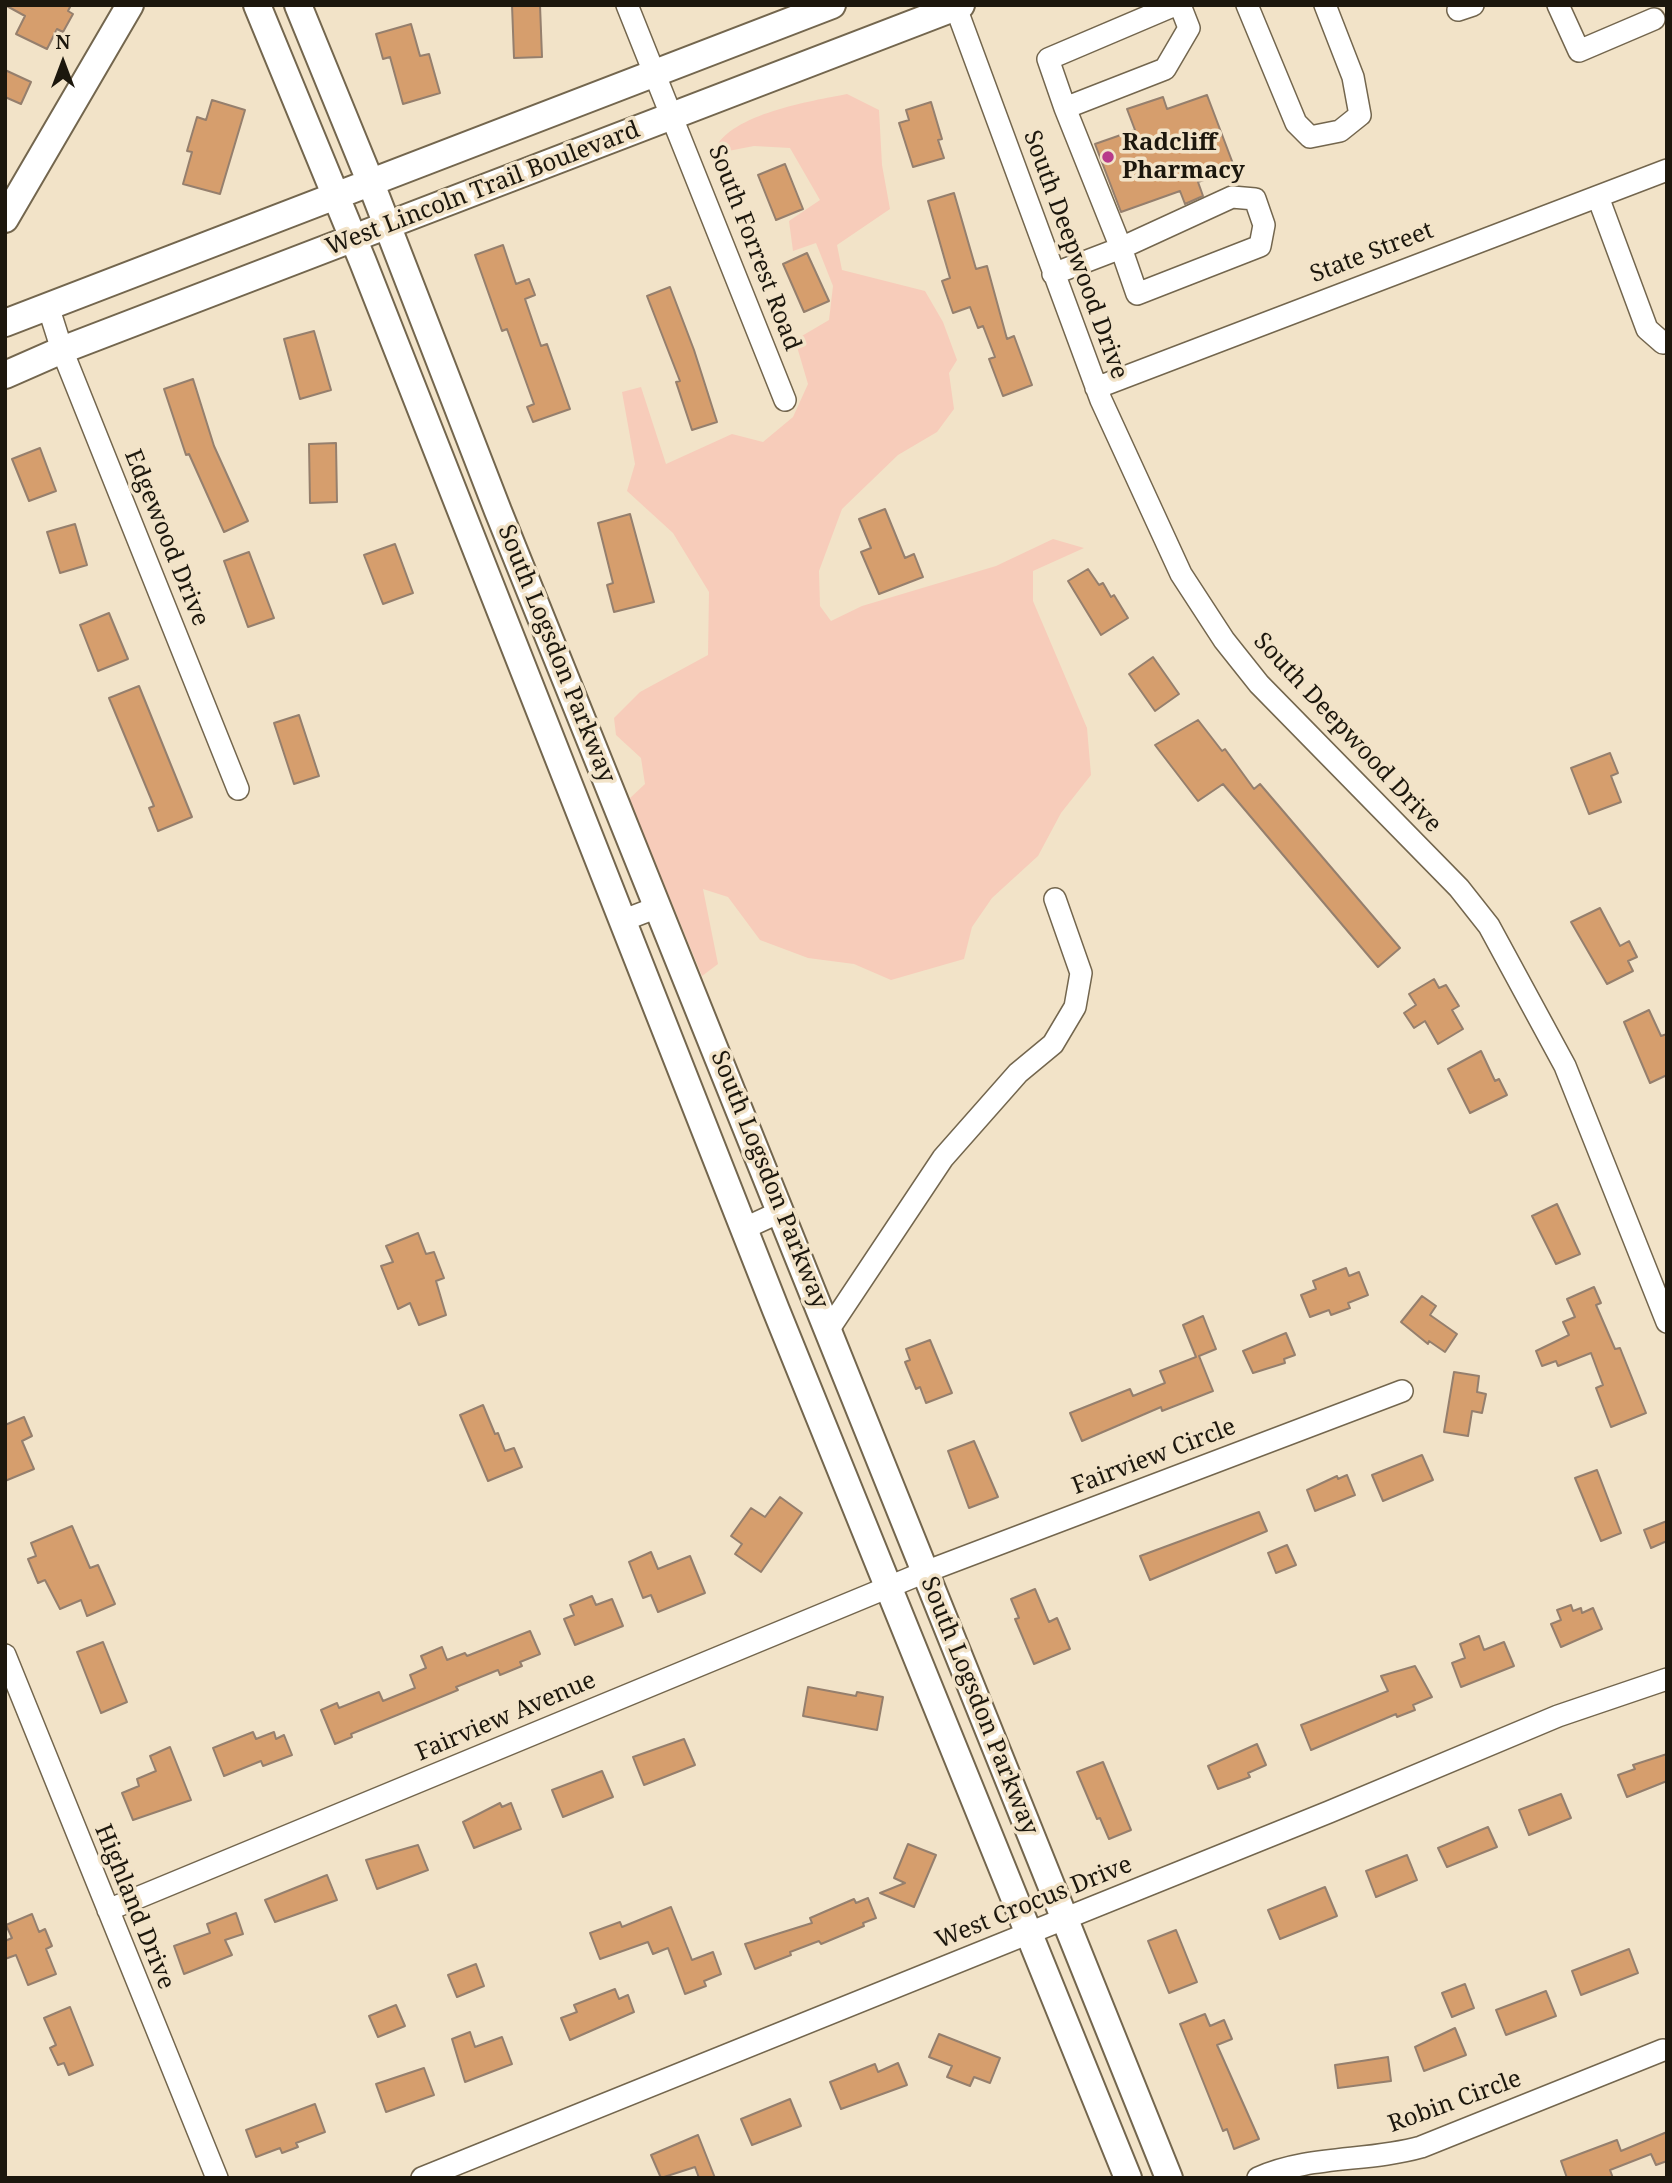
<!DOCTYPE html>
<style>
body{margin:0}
#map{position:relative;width:1672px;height:2183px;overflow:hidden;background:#f2e3c8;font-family:"Noto Serif",serif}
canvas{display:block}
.frame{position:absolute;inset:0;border:7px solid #1c170d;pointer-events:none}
.north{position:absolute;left:28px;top:28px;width:70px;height:70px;-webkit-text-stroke:5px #f2e3c8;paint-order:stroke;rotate:0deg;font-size:19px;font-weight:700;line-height:28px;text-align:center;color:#1c170d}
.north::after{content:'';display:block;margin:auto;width:24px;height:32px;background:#1c170d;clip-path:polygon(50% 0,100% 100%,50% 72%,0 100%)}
</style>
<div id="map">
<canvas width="1672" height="2183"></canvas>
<div class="frame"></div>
<div class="north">N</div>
</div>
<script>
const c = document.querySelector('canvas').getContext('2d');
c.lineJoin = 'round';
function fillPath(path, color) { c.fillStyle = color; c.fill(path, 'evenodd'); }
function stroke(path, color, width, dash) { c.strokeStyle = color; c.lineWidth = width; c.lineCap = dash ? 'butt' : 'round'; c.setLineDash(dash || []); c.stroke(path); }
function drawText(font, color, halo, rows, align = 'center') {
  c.font = font + ' "Noto Serif",serif'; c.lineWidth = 7; c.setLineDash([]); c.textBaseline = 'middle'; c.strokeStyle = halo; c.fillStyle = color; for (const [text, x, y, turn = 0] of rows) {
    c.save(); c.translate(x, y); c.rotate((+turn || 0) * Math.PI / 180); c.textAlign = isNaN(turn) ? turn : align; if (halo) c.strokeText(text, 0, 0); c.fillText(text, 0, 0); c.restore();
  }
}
const green = new Path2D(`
 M847,94L879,110L882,165L890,209L837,245L842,270L925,291L943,322L957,360L949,373L954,409L937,432L898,455L842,509L819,571L820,606L831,621L862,606L996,566L1053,539L1084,548L1033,571V601L1087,728L1091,775L1061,813L1038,856L992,898L972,927L964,959L891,980L854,964L808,958L760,940L728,897L703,889L718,964L702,976L629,799L645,784L641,758L616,735L614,718L640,692L708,655L709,592L673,533L627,491L635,464L622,392L641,387L666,464L732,434L763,442L793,417L808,384L795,340L829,320L833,286L816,243L793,251L789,221L820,200L790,148L754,146L723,152L715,149C731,114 811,101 847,94Z`);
const building = new Path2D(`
 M5,5H71L68,11L73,14L63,32L57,29L47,49L16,34L25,16Z
 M512,5H540L542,57L514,58Z
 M411,24L420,56L429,54L440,93L403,104L390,57L383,59L376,34Z
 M5,70L31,82L21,104L5,97Z
 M1207,95L1235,169L1198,182L1203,196L1185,204L1180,191L1121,212L1095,144L1135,130L1127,109L1163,97L1167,109Z
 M212,100L245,110L220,194L183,184L192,152L187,151L197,117L206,120Z
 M931,102L942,139L938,140L944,158L913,167L899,123L909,120L906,110Z
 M785,164L803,209L776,220L758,175Z
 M954,193L976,269L987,266L1007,339L1014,336L1032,385L1003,396L989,359L995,357L983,326L978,328L970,307L953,313L942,281L950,278L928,201Z
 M503,245L516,284L529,279L535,295L525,299L541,346L547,344L570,409L533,422L527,407L534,404L507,329L502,331L475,255Z
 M807,253L829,301L804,312L783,264Z
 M670,287L694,350L717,422L692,430L676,382L680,381L647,296Z
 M314,331L331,390L300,399L284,339Z
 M193,379L214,446L248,521L224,532L189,454L186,455L164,389Z
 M336,443L337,502L310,503L309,444Z
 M40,448L56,491L29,501L12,459Z
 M885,509L905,558L914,554L923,577L879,594L861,552L871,548L859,519Z
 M630,514L654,602L614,612L607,585L613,583L598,523Z
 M75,524L87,565L60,573L47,532Z
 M395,544L413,593L383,604L364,555Z
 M249,552L274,618L248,627L224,561Z
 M1088,569L1099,585L1103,583L1111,597L1114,595L1128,618L1101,635L1068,581Z
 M109,613L128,659L98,671L80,625Z
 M1153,657L1179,694L1155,711L1129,674Z
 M139,686L192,817L158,831L149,808L154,806L109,698Z
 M299,715L319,776L294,784L274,723Z
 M1198,720L1222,751L1225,749L1254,789L1260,784L1400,948L1378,967L1223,784L1198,801L1155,745Z
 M1610,753L1618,773L1611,776L1621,802L1589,814L1571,768Z
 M1600,908L1620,946L1629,941L1637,957L1628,961L1633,971L1607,984L1571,922Z
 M1434,979L1439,988L1446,985L1459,1006L1452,1010L1463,1029L1438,1044L1425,1021L1414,1028L1404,1013L1416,1005L1409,994Z
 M1649,1010L1661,1036L1667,1034V1075L1650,1083L1624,1022Z
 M1481,1051L1495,1081L1499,1079L1507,1095L1470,1113L1448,1069Z
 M1557,1204L1580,1254L1556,1264L1532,1216Z
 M418,1233L426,1254L434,1252L444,1278L436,1281L446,1315L419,1325L410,1303L398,1309L381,1266L393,1262L386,1246Z
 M1346,1268L1349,1276L1359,1272L1368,1295L1348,1303L1350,1308L1331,1315L1329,1310L1310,1317L1301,1295L1316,1289L1313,1281Z
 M1594,1287L1601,1303L1596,1305L1615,1349L1620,1348L1646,1413L1611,1427L1596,1388L1603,1385L1591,1353L1558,1366L1556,1361L1542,1366L1536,1351L1569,1335L1563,1322L1575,1317L1567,1299Z
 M1422,1296L1436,1306L1430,1315L1457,1334L1445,1352L1429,1341L1428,1344L1401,1322Z
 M1203,1316L1216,1349L1199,1356L1213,1391L1162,1411L1161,1407L1082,1441L1070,1413L1130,1389L1133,1396L1165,1383L1160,1371L1196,1357L1183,1325Z
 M1286,1333L1295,1355L1284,1359L1285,1363L1253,1373L1243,1351Z
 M930,1340L952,1393L926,1403L920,1387L916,1389L905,1362L910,1360L906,1349Z
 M1454,1372L1479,1376L1477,1392L1486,1394L1482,1413L1472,1411L1468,1436L1444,1432Z
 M483,1405L495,1434L498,1433L505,1451L514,1448L522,1467L488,1481L460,1415Z
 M24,1417L32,1436L22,1441L34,1469L5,1481V1425Z
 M974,1441L998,1497L969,1508L948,1451Z
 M1422,1455L1433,1480L1383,1501L1372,1475Z
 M1597,1470L1621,1533L1601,1541L1575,1478Z
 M1347,1475L1355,1495L1315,1511L1307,1490L1337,1476L1338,1479Z
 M780,1497L802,1513L761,1572L735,1554L742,1544L731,1536L751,1508L765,1517Z
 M1259,1512L1267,1531L1150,1580L1140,1556Z
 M1667,1521V1541L1651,1548L1644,1530Z
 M72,1526L90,1568L98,1565L115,1604L87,1616L81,1600L60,1609L45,1580L38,1583L28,1559L36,1556L31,1543Z
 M1287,1545L1296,1565L1276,1573L1268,1553Z
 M651,1552L658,1569L690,1556L705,1593L658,1612L651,1595L643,1598L629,1562Z
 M1035,1589L1049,1622L1057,1618L1070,1649L1034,1664L1015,1619L1019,1618L1011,1599Z
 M592,1596L596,1605L612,1599L623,1626L575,1645L564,1619L574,1615L570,1605Z
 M1571,1605L1573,1611L1581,1608L1582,1613L1593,1608L1602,1629L1561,1647L1551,1624L1561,1620L1557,1610Z
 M530,1631L540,1654L520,1662L522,1666L500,1675L498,1670L456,1687L458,1690L351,1734L352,1737L335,1744L321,1710L337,1703L339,1708L379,1692L383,1701L415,1688L410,1675L426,1668L421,1656L442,1647L447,1660L465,1653L467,1656Z
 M1479,1636L1484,1650L1504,1642L1514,1666L1461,1687L1452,1663L1465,1658L1460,1644Z
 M103,1642L127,1702L101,1713L77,1652Z
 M1415,1666L1432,1697L1413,1705L1415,1710L1397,1717L1396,1714L1311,1750L1301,1725L1388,1691L1381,1676Z
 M808,1687L856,1696L857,1692L883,1697L877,1730L803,1716Z
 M253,1732L256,1739L274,1732L276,1739L284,1735L292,1755L263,1766L261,1761L224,1776L213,1748Z
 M684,1739L695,1765L644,1785L633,1757Z
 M1257,1744L1266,1765L1248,1773L1250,1777L1218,1789L1208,1766Z
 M170,1747L191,1800L133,1820L122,1793L139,1786L137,1779L156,1771L150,1756Z
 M1667,1754V1781L1627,1797L1618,1775L1635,1769L1633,1765Z
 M1103,1762L1131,1830L1109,1839L1100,1818L1097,1819L1077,1772Z
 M602,1771L613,1797L563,1817L552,1790Z
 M1561,1794L1571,1818L1529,1835L1519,1810Z
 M500,1803L502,1807L511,1803L521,1829L474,1848L463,1822Z
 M1488,1827L1497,1847L1447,1867L1438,1848Z
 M908,1844L936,1855L914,1907L880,1893L905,1883L894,1878Z
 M418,1845L428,1870L377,1889L366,1860Z
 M1407,1855L1417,1880L1376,1897L1366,1871Z
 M327,1875L337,1900L275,1922L265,1900Z
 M1325,1887L1337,1916L1280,1939L1268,1910Z
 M868,1898L876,1918L863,1923L864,1926L821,1944L819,1941L790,1952L791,1955L755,1969L745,1944L812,1923L810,1918L854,1899L856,1903Z
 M671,1907L692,1960L713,1952L721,1974L704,1981L706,1986L685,1994L668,1948L653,1954L648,1942L600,1959L590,1933L620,1922L622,1927Z
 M236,1913L243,1934L225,1940L232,1955L184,1974L174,1946L210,1933L207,1924Z
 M32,1914L39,1932L45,1929L52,1946L46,1949L56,1974L28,1985L16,1955L5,1959V1941L12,1938L6,1925Z
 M1176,1930L1197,1982L1169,1993L1148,1941Z
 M1629,1949L1638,1973L1581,1995L1572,1971Z
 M476,1964L484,1986L457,1997L448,1975Z
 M1465,1984L1474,2008L1452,2017L1442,1993Z
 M615,1989L619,1999L628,1995L634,2012L570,2040L561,2018L577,2012L574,2005Z
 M1546,1991L1556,2016L1506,2035L1496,2010Z
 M396,2005L405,2026L378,2037L369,2016Z
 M70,2007L93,2065L69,2075L64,2063L58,2065L50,2048L56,2045L44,2018Z
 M1205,2014L1210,2026L1224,2020L1232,2039L1217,2045L1259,2139L1234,2149L1227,2129L1223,2131L1180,2024Z
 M1455,2028L1466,2055L1424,2071L1415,2047Z
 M470,2032L475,2047L502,2037L512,2064L465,2082L452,2039Z
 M939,2034L1000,2058L990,2083L974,2077L970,2086L947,2077L952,2066L929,2057Z
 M1388,2057L1391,2081L1338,2088L1335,2065Z
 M898,2063L907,2085L841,2109L830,2082L875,2064L878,2072Z
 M424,2068L434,2095L386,2112L376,2084Z
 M790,2099L801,2126L752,2145L741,2119Z
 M315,2104L325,2132L296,2143L298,2147L282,2153L280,2148L256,2157L246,2130Z
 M1667,2132V2161L1656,2165L1651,2154L1610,2170L1613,2178H1567L1561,2161L1617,2140L1621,2151Z
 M698,2135L715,2178H699L695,2167L661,2178L651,2155Z`);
const minor = new Path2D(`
 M627,5L785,400
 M955,5L1101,400L1181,574L1224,640L1259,684L1459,888L1489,926L1565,1066L1667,1322
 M1247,5L1296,123L1310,137L1340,131L1360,115L1353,77L1325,5
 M1558,5L1579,51L1654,19
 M1458,10L1473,5
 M1065,108L1048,59L1175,5
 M1232,197L1255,199L1264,225L1260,246L1137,294L1121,248Z
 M1598,197L1647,329L1663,343
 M1053,274L1121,248L1065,108L1165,69L1189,28L1180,5
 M48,306L62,350L238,789
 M1096,388L1667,170
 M624,920L658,907
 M743,1229L782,1211
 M829,1329L943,1158L1018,1073L1053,1044L1075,1007L1081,973L1055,899
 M5,1655L217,2178
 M108,1910L925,1572L1402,1391
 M422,2178L1329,1812L1558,1716L1667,1679
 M1258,2178C1309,2155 1368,2162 1421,2147L1663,2050`);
const major = new Path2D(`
 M257,5L363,262L776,1310L1128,2178
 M298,5L370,181L498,511L1169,2178
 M5,219L130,5
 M5,323L832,5
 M5,375L62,350L961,5`);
const markers = [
 [1108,157,7,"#b83b8a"]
];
const poiNames = [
 ["Radcliff",1122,143],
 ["Pharmacy",1122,171]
];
const streetNames = [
 ["West Lincoln Trail Boulevard",483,189,-21],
 ["South Forrest Road",754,248,69],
 ["State Street",1372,253,-21],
 ["South Deepwood Drive",1075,255,70],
 ["Edgewood Drive",166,538,68],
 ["South Logsdon Parkway",556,654,68],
 ["South Deepwood Drive",1347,733,47],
 ["South Logsdon Parkway",769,1180,68],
 ["Fairview Circle",1154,1457,-21],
 ["South Logsdon Parkway",979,1706,68],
 ["Fairview Avenue",506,1717,-23],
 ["West Crocus Drive",1034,1903,-22],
 ["Highland Drive",134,1907,68],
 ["Robin Circle",1455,2102,-20]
];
fillPath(green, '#f7ccba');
fillPath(building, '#d69e6d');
stroke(building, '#957f6d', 2);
stroke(minor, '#73664e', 24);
stroke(major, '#73664e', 30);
stroke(minor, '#fff', 21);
stroke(major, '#fff', 26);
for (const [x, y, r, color] of markers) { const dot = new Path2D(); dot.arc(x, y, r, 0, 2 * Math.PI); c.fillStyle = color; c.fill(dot); stroke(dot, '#f2e3c8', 2.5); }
drawText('bold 24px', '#1c170d', '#f2e3c8', poiNames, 'left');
drawText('24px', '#1c170d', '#f2e3c8', streetNames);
</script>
